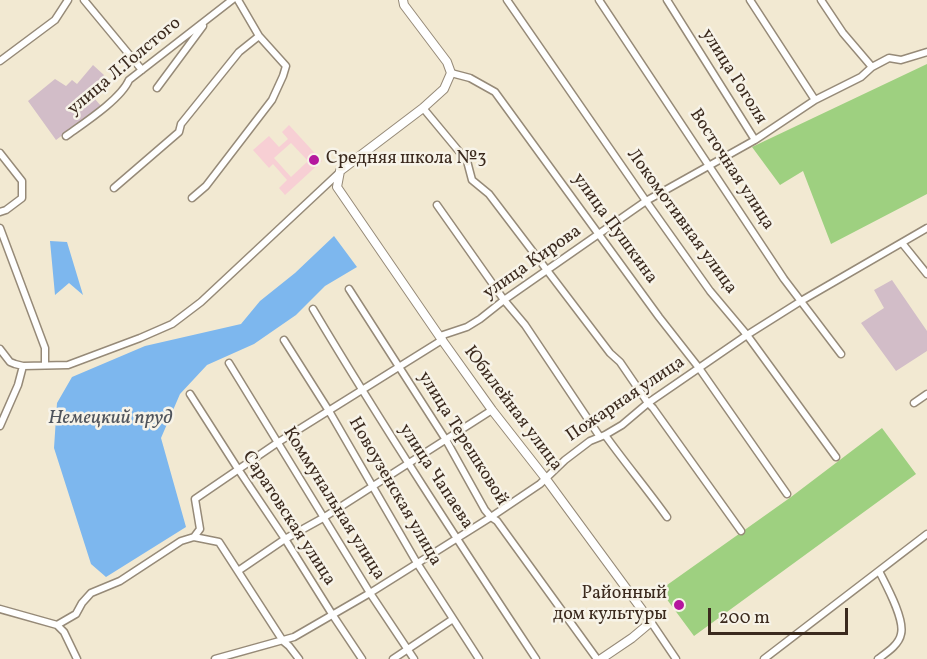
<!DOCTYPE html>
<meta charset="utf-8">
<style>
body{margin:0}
#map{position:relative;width:927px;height:659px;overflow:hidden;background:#f2e9d2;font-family:Vollkorn,serif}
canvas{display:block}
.scale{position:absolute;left:708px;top:608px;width:140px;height:27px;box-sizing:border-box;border:3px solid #3b2a1e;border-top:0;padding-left:8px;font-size:18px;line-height:21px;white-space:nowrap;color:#3b2a1e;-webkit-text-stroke:4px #f7f3e8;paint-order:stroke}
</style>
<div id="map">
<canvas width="927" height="659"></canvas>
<div class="scale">200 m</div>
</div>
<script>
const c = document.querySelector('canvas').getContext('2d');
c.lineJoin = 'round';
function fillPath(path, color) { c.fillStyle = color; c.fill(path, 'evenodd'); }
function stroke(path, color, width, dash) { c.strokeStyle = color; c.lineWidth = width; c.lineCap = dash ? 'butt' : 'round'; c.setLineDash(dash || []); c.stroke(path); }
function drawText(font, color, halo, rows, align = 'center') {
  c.font = font + ' Vollkorn,serif'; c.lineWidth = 5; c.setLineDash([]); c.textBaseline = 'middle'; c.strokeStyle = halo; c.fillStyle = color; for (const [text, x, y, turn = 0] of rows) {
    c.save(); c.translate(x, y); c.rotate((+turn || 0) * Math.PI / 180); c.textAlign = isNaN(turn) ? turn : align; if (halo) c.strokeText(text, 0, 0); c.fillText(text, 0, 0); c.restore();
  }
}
const built = new Path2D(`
 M289,125L322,161L285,195L279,188L287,180L273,164L269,168L253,150L269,136L279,147L288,139L282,132ZM291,143L308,161L291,177L274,158Z`);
const industrial = new Path2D(`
 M93,65L104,75L89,92L101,106L56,140L28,101L55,79L66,86L72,80L77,84Z
 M892,280L927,331V351L896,371L861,323L884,308L874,290Z`);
const green = new Path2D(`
 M927,64V194L831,244L803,171L780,185L752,147Z
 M882,428L916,474L694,636L660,590L791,497Z`);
const water = new Path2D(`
 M334,236L357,267L325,286L296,315L254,344L207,365L180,394L161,438L186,527L106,577L91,564L54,448L57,403L72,377L145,346L241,324L260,301L295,273Z
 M50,241L67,242L83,295L69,283L55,295Z`);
const minor = new Path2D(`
 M84,0L142,70
 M507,0L646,201L710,291L747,335L836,457
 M599,0L784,279L841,354
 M667,0L755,140
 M750,0L815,100
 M821,0L843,33L872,67
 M0,61L55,20L68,0
 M451,73L470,78L495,92L659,317L699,368L787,494
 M157,88L203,26
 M423,108L467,161L472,180L489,194L610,353L620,362L648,403L653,408L741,531
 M66,136C84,123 121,99 129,80L232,0
 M0,153L22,181V198L6,210L0,212
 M114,188L179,132L181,124L239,52L259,36
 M192,198L206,186L272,100L283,76L286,66L259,36L238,0
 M437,205L504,300L525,325L600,437
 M0,228L45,348V365
 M902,243L927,274
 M349,289L446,440L485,510L491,517L497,521L597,659
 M313,309C384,428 460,544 536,659
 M284,340L329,411L417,563L479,659
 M0,349L10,362L15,364L23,366L68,365L140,338L172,324L201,302L340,172
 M229,363L370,593L414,659
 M190,394L238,469L285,539L332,614L362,659
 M914,403L927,394
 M0,426L18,385L23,366
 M605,435C625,463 647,489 667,517
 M194,537L219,542L283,641L289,646L299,659
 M238,571L285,539L323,518L492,410
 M0,609L57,625L64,632L77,659
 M651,622L676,659
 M57,625L76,614L82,603L91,593L120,581L181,541L194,537L200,529L195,499L277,443L442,340L443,335L467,327L480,319L504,300L646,201L755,140L815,100L861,77L872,67L889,58L901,60L927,52
 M215,659L294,637L370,593L491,517L540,484L565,460L590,441L605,435L622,425L648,403L747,335L801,301L927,228
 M393,659L453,619
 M764,659L927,534
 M878,659C886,653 899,645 901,634C905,619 886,585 879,571`);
const major = new Path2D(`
 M403,0L404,5L447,62L451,73L444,89L423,108L340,171L337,187L442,340L492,410L546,479L651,622L632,638L601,659`);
const markers = [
 [314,160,6,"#b5179e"],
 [679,605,6,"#b5179e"]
];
const streetNames = [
 ["улица Л.Толстого",125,67,-40],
 ["улица Гоголя",733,77,58],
 ["Восточная улица",731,170,57],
 ["Локомотивная улица",681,222,54],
 ["улица Пушкина",614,229,54],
 ["улица Кирова",533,263,-35],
 ["Пожарная улица",626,400,-34],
 ["Юбилейная улица",512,409,53],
 ["улица Терешковой",462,439,58],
 ["улица Чапаева",435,477,57],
 ["Новоузенская улица",394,492,60],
 ["Коммунальная улица",333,504,58],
 ["Саратовская улица",288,519,57]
];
const poiNames = [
 ["Средняя школа №3",326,160],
 ["Районный",667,595,"right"],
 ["дом культуры",667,616,"right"]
];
const waterNames = [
 ["Немецкий пруд",110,419]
];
fillPath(built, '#f7cfd4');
fillPath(industrial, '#d2bdc8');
fillPath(green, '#9ed080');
fillPath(water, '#7db7ee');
stroke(minor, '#968a78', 9);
stroke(major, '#968a78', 10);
stroke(minor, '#fff', 6);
stroke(major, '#fff', 8);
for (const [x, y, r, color] of markers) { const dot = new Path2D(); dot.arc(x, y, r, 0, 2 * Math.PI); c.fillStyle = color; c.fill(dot); stroke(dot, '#f7f3e8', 2); }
drawText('18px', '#3b2a1e', '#f7f3e8', streetNames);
drawText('18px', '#3b2a1e', '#f7f3e8', poiNames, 'left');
drawText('italic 20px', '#4f545c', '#f7f3e8', waterNames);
</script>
